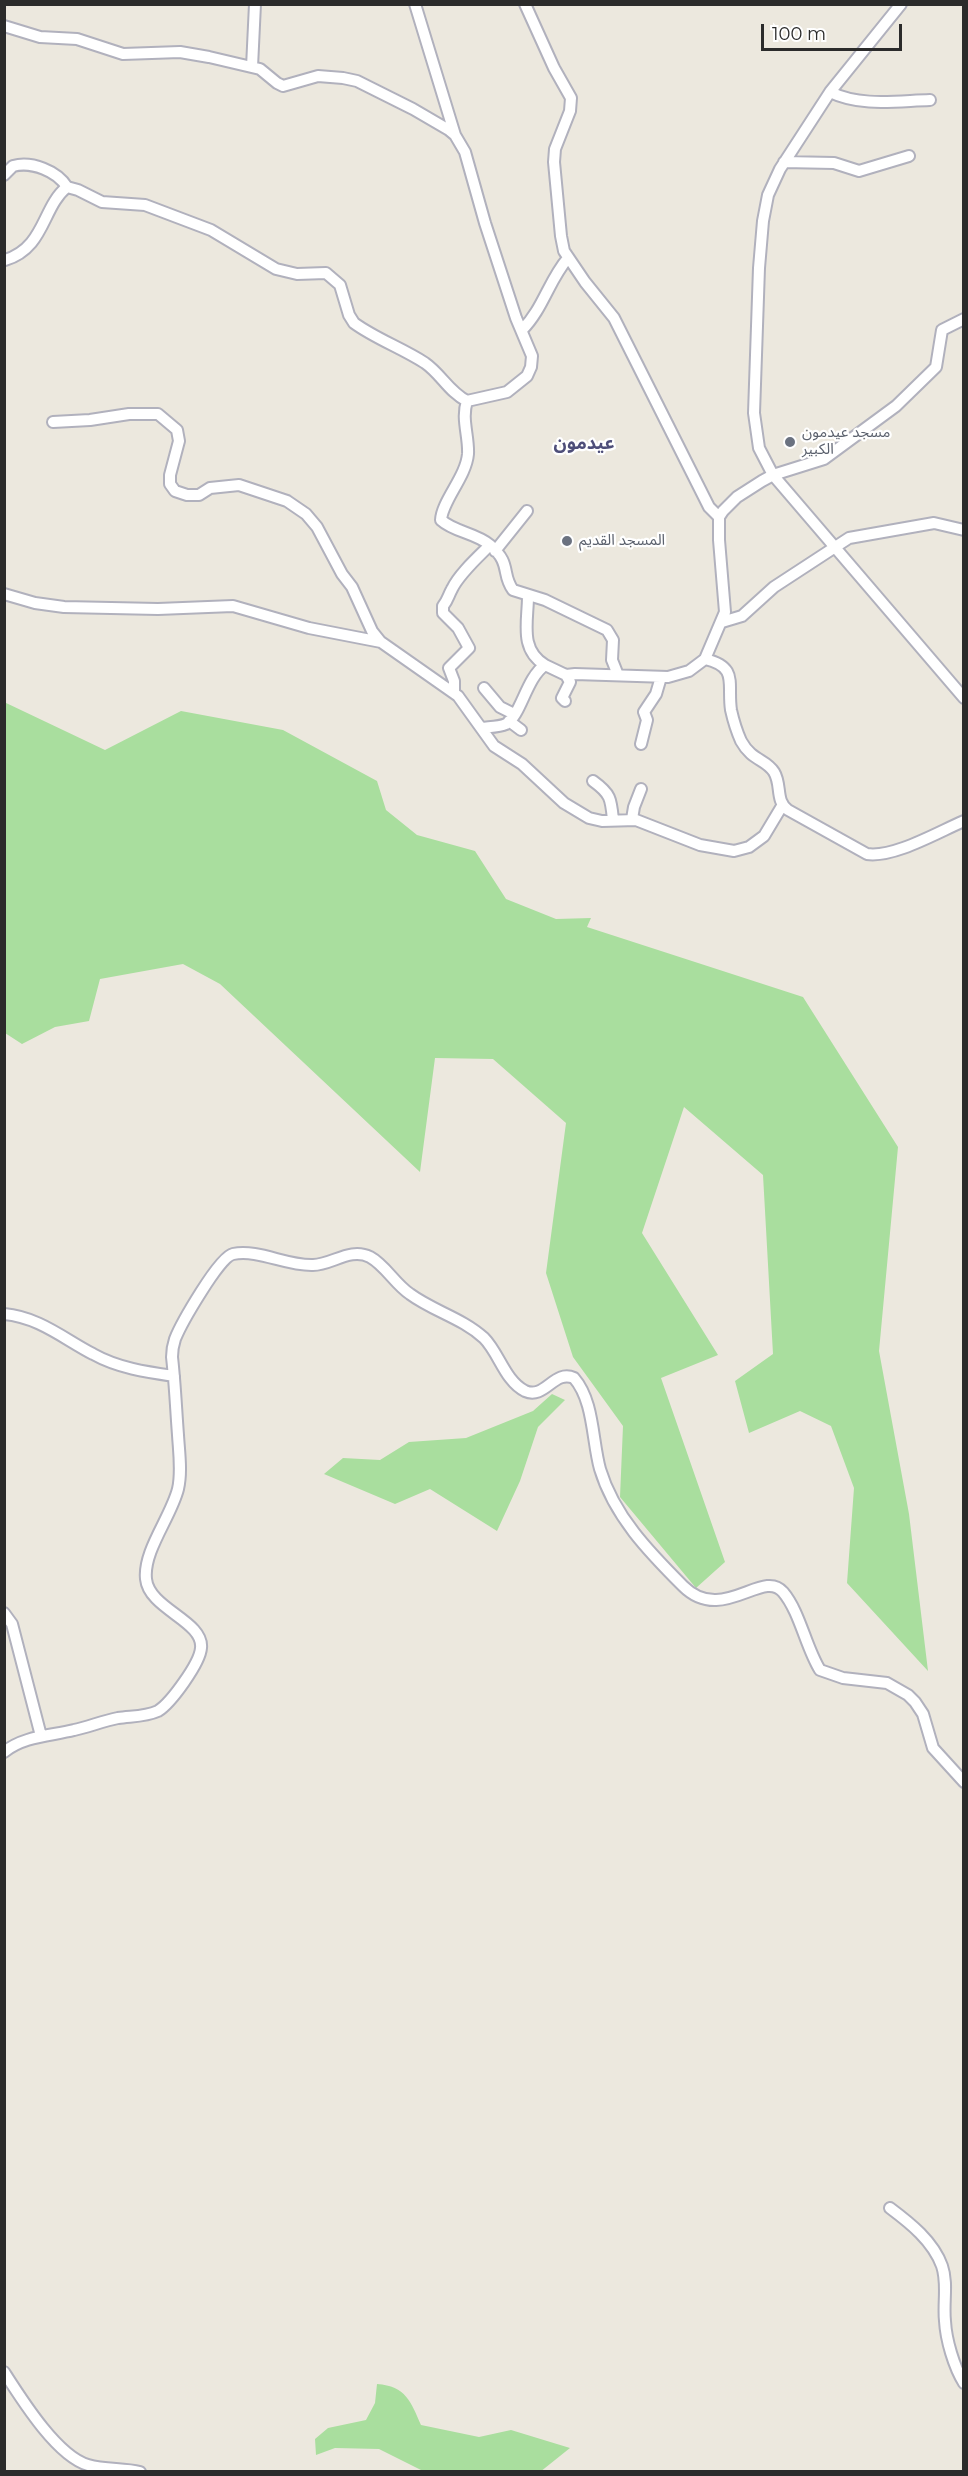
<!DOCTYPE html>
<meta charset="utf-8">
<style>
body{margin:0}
#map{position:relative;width:968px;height:2476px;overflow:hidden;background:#ece8de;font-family:Montserrat,sans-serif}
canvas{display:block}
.frame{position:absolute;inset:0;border:6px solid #2b2b2b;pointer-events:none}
.scale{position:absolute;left:761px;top:24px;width:141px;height:27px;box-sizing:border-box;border:3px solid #2b2b2b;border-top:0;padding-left:8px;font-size:18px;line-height:21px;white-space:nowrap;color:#2b2b2b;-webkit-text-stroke:4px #fff;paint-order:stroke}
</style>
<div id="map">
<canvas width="968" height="2476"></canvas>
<div class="frame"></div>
<div class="scale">100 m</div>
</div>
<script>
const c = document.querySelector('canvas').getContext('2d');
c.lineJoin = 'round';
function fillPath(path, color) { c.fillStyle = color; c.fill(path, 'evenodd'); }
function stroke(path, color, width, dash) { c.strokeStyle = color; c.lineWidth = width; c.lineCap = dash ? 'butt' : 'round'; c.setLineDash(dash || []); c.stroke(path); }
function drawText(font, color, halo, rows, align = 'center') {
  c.font = font + ' Montserrat,"Noto Sans Arabic",sans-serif'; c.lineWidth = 4.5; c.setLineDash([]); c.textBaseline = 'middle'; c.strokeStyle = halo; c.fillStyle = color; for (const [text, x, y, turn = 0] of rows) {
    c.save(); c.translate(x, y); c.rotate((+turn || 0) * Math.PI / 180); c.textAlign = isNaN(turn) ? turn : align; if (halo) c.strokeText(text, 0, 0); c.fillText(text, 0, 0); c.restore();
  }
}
const green = new Path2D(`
 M4,702L105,750L181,711L283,730L377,781L386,810L417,835L475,851L506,899L556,919L591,918L587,927L803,997L898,1147L879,1351L909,1514L928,1671L847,1583L854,1488L831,1426L800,1411L749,1433L735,1381L773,1354L763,1175L684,1107L642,1233L718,1355L661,1378L725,1562L696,1588L620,1497L623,1426L573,1357L546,1273L566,1123L493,1059L435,1058L420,1172L220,984L183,964L100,979L89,1021L55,1027L22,1044L5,1033Z
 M552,1394L565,1400L538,1427L520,1481L497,1531L430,1489L395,1504L324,1474L343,1458L380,1460L409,1442L466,1438L533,1411Z
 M377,2384C406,2386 411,2402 421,2425L479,2437L511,2430L570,2448L540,2472L423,2471L379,2449L335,2448L316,2455L315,2439L328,2428L366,2420L375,2403Z`);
const minor = new Path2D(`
 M415,4L455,135
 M525,4L554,68L571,98L570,111L555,149L554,162L561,236L564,251L585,282L614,318L709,507L719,517
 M901,4L830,92L780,169L768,195L763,221L759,268L754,413L759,448L773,475L964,698
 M4,26L40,37L77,39L123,54L180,52L209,57L260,69L277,83L283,86L318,76L343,78L357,81L413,109L449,130L455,135L465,152L485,223L516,318L532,356L531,367L527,376L507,392L467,401C461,419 469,436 468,454C466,477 442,501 441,520C454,532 476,533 490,545C512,564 501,574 513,590L545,600L607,630L613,640L612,660L618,675
 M252,67L255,4
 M830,92C861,107 896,101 930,100
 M784,162L834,163L859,171L909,156
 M4,175L13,166C32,161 57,171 67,187
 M5,260C45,248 42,207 67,187L78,190L102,202L145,205L211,230L276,269L297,274L326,273L340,285L349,315L354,323C376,339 402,348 425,363C441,374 449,392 467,401
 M964,319L942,330L936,367L896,406L824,459L773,475L762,481L737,497L723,511L719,517V540L725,612L705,659C739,667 727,684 731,710C733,719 737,732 741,741C752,761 766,759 774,772C782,785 775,801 788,810L867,854C894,858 938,832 964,821
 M522,330C543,309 549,280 568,258
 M53,422L90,420L129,414H158L177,430L179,441L170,475V484L175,491L187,495H199L210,488L239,485L287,501L306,514L317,527L342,574L352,587L372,631L380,641
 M495,551L527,511
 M4,594L35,603L64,607L158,609L233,606L309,628L381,642L458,696L494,746L522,764L564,803L589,818L602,821L636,820L700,845L734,851L749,847L764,836L782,806
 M528,596C528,622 519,649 545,665
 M722,622L742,616L774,587L849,538L934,523L964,530
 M484,688L500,707L514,714
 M454,693V681L449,668L469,648L458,628L443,613V606C448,600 448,596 452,589C459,574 478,557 490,545
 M565,701L562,698L570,682L566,675
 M509,721L521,730
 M482,728C489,727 499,727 506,724C521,716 526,678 545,665L566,675L575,674L668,677L689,671L705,659
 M641,744L647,720L644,712L656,694L661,677
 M593,781C611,794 611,799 613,820
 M632,819L634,807L641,789
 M4,1314C39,1317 64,1339 93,1354C118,1368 146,1372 174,1376
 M4,1613L12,1624L41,1736
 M4,1752C24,1736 50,1736 74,1730C88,1727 103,1721 118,1718C131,1716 145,1717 158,1711C171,1703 200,1663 201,1648C204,1621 149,1609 146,1579C143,1551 171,1517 178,1489C182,1472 179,1452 178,1435C176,1409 175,1383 172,1357C172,1351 173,1345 175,1339C181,1324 219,1257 233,1254C259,1249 286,1266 313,1265C332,1265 350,1247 370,1257C385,1265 395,1284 410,1294C433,1311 462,1318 484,1338C499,1353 505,1381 525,1391C545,1400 554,1369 574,1378C594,1401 592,1440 600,1469C614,1516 649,1552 683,1586C722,1625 763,1568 783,1592C800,1612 806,1648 820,1670L843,1678L887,1683L908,1695L915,1702L923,1714L933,1748L964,1782
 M890,2208C910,2223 933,2241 942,2266C948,2283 943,2303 945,2321C946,2340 954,2367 964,2383
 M4,2372C22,2400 57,2456 88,2465C105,2470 123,2468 140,2472`);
const markers = [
 [790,442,6,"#6b7280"],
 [567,541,6,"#6b7280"]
];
const worshipNames = [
 ["مسجد عيدمون",802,433],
 ["الكبير",802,450],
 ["المسجد القديم",579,541]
];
const quarterNames = [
 ["عيدمون",584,444]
];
fillPath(green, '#a9de9e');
stroke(minor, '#b1b1bd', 14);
stroke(minor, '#fff', 10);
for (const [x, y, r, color] of markers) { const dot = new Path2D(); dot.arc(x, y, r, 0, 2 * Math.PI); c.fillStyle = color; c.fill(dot); stroke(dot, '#fff', 2); }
drawText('15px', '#5b616d', '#fff', worshipNames, 'left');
drawText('bold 18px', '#4e4e79', '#fff', quarterNames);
</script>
